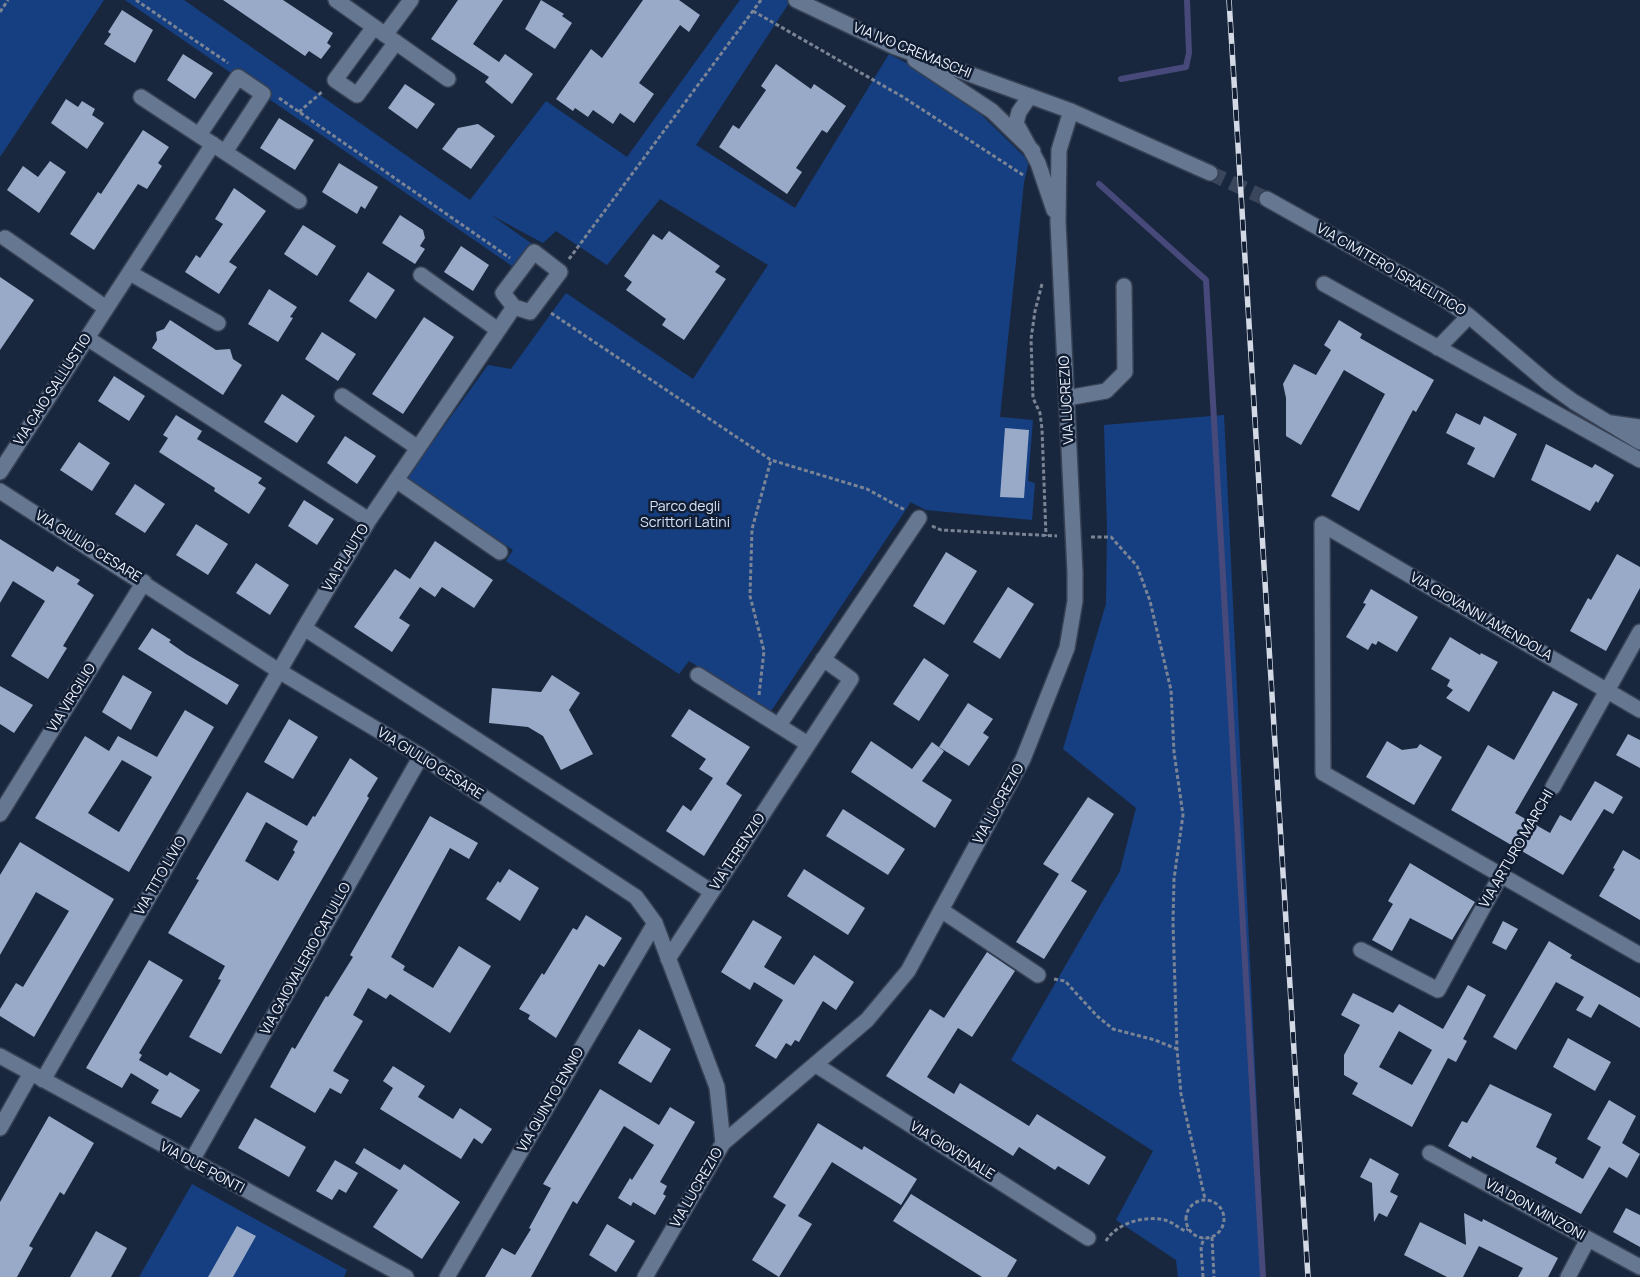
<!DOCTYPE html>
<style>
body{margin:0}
canvas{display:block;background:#19273e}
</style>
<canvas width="1640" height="1277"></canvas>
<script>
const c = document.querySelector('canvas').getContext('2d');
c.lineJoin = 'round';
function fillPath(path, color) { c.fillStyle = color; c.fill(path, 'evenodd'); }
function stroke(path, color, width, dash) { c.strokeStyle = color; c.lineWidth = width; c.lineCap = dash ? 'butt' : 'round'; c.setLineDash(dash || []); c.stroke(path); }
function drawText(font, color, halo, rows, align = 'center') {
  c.font = font + ' Manrope,sans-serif'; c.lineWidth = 5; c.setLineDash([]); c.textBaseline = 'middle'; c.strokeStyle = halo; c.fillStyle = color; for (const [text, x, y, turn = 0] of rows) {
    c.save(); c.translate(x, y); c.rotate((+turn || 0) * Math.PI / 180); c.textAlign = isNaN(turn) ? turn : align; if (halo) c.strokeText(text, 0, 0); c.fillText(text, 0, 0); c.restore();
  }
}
const green = new Path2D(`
 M0,0H104L0,157Z
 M125,0H184L470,200L546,101L627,157L740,0H791L696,145L795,208L889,54L935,78L961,95L1029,161L1024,182L1000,417L1033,420L1028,481L1035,483L1032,520L926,510L910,502L909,505L771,711L689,661L679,674L506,561L513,550L406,479L488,365L511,369L566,293L693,379L768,265L660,199L607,265L556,231L543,243L491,215L535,246L515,268Z
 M1224,415L1265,1277H1178L1176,1260L1116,1220L1153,1151L1011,1060L1120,871L1136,808L1063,749L1106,604L1107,528L1104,425Z
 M192,1184L347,1270L344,1277H139Z`);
const stream = new Path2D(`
 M1121,79L1186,67L1189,53L1187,0
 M1099,184L1206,280L1263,1277`);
const building = new Path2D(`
 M223,0H283L333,33L327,43L331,46L321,59L309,51L305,56Z
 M458,0H503L473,44L499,62L505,54L533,74L512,104L485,82L489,77L431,39Z
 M541,0L564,14L562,16L572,23L555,49L525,29Z
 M643,0H679L700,15L689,32L680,25L639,83L654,94L634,123L620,113L613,124L593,110L588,117L575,108L573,111L556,99L591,49L602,58Z
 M122,10L153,30L135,63L104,44L111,34L108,32Z
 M183,54L213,73L195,99L167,80Z
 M776,64L811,89L814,84L846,106L827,133L822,130L796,168L802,172L787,194L719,147L733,125L739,129L766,90L761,86Z
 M405,84L435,104L417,129L388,108Z
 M66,99L78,107L82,101L95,109L92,115L104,123L87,149L51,123Z
 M279,118L314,140L295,170L260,148Z
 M478,124L495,136L471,169L442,149L458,128Z
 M143,130L169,147L158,163L162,166L147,189L138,184L94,250L70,234L98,192L101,194Z
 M50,161L66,172L39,213L7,190L23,166L38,177Z
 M339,163L378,187L365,209L361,206L357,214L322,192Z
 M234,188L266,211L229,262L237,267L219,294L185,272L196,255L200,258L223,224L215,219Z
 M400,215L423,230L425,238L420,246L425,249L415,264L382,243Z
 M303,225L336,246L317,276L284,254Z
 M669,231L720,266L715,272L726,279L684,340L662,325L666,319L626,290L632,282L624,276L653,234L662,240Z
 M461,246L489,265L473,291L444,272Z
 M368,272L395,290L376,319L349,301Z
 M0,277L34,300L0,350Z
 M269,289L297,307L290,317L293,318L278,342L248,324Z
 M424,317L454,337L403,414L372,394Z
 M170,320L216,350L230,349L233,359L242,365L223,395L152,348L157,340L156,332L164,329Z
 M1339,320L1362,334L1360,338L1434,380L1416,412L1413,410L1359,511L1331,496L1385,394L1344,370L1301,445L1286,436V398L1283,384L1294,364L1316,375L1331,350L1324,345Z
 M322,332L356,354L338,381L305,359Z
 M114,376L145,396L129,421L98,401Z
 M282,394L315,416L297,443L264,422Z
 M1456,413L1480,425L1484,416L1517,434L1494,478L1467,464L1475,448L1446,433Z
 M176,415L202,431L197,439L262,478L258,483L266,488L249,514L214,491L215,488L159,452L168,438L163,435Z
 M1005,428L1029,430L1024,498L1000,497Z
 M345,436L376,456L357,484L327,463Z
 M79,442L110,463L92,491L60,470Z
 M1546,444L1592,468L1595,464L1614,475L1598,503L1596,501L1590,511L1531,480Z
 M135,484L165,504L145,533L115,514Z
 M304,500L334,519L317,545L288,526Z
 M196,524L228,544L208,575L176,555Z
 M0,539L53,572L57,566L80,580L77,584L94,595L63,646L67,648L48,679L11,656L45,601L13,581L0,603Z
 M435,541L493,580L474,608L442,587L435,597L420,587L399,618L410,625L392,652L354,627L395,569L410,579Z
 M946,552L977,571L944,625L913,606Z
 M1617,554L1640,567V588L1606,651L1570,631L1588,598L1591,600Z
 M256,563L289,585L270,615L236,593Z
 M1008,587L1034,604L1000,659L973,642Z
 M1371,589L1418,617L1397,652L1378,641L1376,645L1372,643L1368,650L1346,637L1366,604L1363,603Z
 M152,628L171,640L169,642L186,654L239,685L227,705L138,649Z
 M1450,637L1480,655L1481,653L1498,662L1469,712L1446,698L1453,690L1447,686L1450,680L1431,669Z
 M924,658L949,675L919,721L893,704Z
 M123,675L152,692L131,730L102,712Z
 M552,675L580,693L569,710L593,754L561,770L543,736L528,727L489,723L492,688L541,692Z
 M0,686L33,705L14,733L0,724Z
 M1553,691L1578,704L1515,813L1550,833L1560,815L1571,821L1595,781L1623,797L1613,814L1604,809L1563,875L1451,810L1488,745L1514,760Z
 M968,703L993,719L983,733L989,737L969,766L939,747Z
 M689,709L750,747L726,784L742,795L704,856L666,831L683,805L691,811L713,778L699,769L706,759L671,736Z
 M185,710L214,727L129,872L35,818L85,736L109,751L118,736L157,757ZM122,760L152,777L119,832L88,813Z
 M289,719L318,737L293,779L264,762Z
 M1628,734L1640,740V768L1616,755Z
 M871,741L912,769L932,742L944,751L922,781L952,800L935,828L851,772Z
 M1387,741L1402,750L1417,748L1420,744L1442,757L1414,805L1366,777Z
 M350,758L378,778L367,796L369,798L221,1054L189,1037L221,980L218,979L225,966L168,933L199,880L196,879L247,792L307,826L313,816L315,817ZM266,822L298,841L293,850L295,852L278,881L245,861Z
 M1088,797L1114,814L1071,881L1087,891L1044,959L1016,942L1059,874L1043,864Z
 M843,809L905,849L888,875L826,836Z
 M430,816L478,843L469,859L450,848L391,957L405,966L403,970L433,988L459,946L491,966L450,1033L390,994L386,999L368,988L353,1015L363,1021L333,1071L349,1080L341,1094L330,1088L315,1113L270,1087L292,1047L295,1049L326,996L328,997L353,957L350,955Z
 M20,842L114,899L34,1037L0,1016V1009L16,983L23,987L69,911L36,892L0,955V875Z
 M1623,850L1640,860V920L1599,896L1615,869L1613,868Z
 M1410,863L1475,902L1452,940L1410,918L1392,951L1372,940L1393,904L1388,901Z
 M509,869L539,888L520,921L486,899L498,881L500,883Z
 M804,869L865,908L848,935L787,896Z
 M586,915L622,938L604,967L599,964L556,1038L528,1019L530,1015L519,1009L542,973L544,975L573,928L577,930Z
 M753,920L782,937L764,967L794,985L814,955L854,982L836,1010L823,1001L799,1042L795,1040L791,1046L786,1043L776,1059L755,1046L783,1000L754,982L750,990L721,972Z
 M1503,921L1518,929L1506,950L1492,943Z
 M1549,941L1572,955L1570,958L1640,998V1028L1599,1004L1591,1018L1576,1010L1584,997L1556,982L1516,1050L1493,1037Z
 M987,952L1015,971L972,1037L958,1028L927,1077L954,1094L960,1083L1029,1126L1037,1114L1106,1157L1089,1185L1058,1166L1055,1170L1019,1147L1013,1156L886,1076L930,1009L944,1018Z
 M149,960L183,980L139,1053L142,1055L139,1060L167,1076L170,1072L200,1090L181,1118L151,1103L159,1090L131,1073L122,1088L86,1068Z
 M1468,985L1486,995L1463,1039L1467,1041L1456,1062L1448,1058L1412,1127L1352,1094L1358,1083L1344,1075V1055L1360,1025L1341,1015L1353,993L1393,1013L1399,1004L1443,1029ZM1399,1031L1432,1050L1412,1085L1379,1067Z
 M639,1029L671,1049L651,1083L618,1063Z
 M1568,1038L1611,1062L1595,1091L1553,1067Z
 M393,1066L425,1086L418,1097L453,1119L460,1108L492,1129L482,1144L474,1138L461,1159L380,1109L393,1088L383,1081Z
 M1490,1084L1552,1114L1536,1147L1557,1158L1555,1163L1583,1179L1601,1147L1587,1139L1609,1100L1636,1116L1622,1143L1640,1154L1627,1178L1609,1167L1581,1214L1472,1156L1471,1159L1448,1146L1462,1121L1467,1123Z
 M600,1089L659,1125L670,1107L695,1122L660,1182L667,1186L663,1194L666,1196L655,1215L633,1202L631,1206L618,1198L630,1178L632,1180L654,1145L624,1126L577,1204L573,1201L531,1277H485L502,1248L515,1255L531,1229L529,1228L551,1188L543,1184Z
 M49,1116L94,1143L64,1195L60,1192L29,1246L33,1248L17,1277H0V1202Z
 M255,1118L306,1147L289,1177L238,1148Z
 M818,1123L862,1150L864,1146L917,1179L901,1205L832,1162L798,1216L812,1224L779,1277L752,1260L786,1205L773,1197Z
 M364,1148L400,1170L404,1164L460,1202L422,1259L373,1227L398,1190L355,1163Z
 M1370,1158L1399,1174L1390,1192L1398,1196L1387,1217L1379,1213L1374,1222L1372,1183L1360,1177Z
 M335,1160L358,1173L346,1193L339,1189L332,1200L316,1191Z
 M911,1194L1017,1260L1007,1277H982L893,1221Z
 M1626,1208L1640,1215V1247L1613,1232Z
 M1464,1213L1482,1222L1483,1219L1558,1258L1548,1277H1518L1523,1268L1479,1246L1463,1277H1447L1404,1255L1420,1222L1466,1245Z
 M607,1224L635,1241L616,1272L589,1255Z
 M237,1226L256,1236L233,1277H208Z
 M96,1231L127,1248L111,1277H70Z`);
const minorTunnel = new Path2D(`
 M1210,173L1267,199`);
const path = new Path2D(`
 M136,0L228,63
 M753,11L903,97L1023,175
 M0,12L8,0
 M279,98L510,258
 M299,112L323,91
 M569,259L761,0
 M1042,284L1035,311L1031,339L1033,398L1040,413L1042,429L1046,536
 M551,313L771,460L867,489L905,510
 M932,526L941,530L1057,536
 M1091,537H1111L1137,566L1150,601L1171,690L1174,752L1183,815L1174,879L1173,923L1177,1049L1181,1094L1205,1199
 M759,695L764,651L750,596L752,529L771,460
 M1509,862L1545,800
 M1054,979L1065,981L1097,1016L1113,1029L1155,1040L1177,1049
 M1186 1219a19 19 0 1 1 38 0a19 19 0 1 1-38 0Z
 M1212,1237L1214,1277
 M1106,1241C1116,1223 1147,1214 1168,1221C1173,1223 1179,1228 1185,1231L1188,1229
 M1203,1277L1201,1247L1204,1238`);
const minor = new Path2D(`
 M336,0L448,79
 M796,0L895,47L1071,111L1210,173
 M374,27L335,80L357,95L396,42
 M385,35L411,0
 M915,60L992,111L1033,151
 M1030,96L1019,112L1016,123L1038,163L1054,210
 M141,97L299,201
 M199,135L238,77L263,94L225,152
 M1267,199L1438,295L1469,316L1549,384L1574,402L1640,442
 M5,238L106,308
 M130,273L218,323
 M421,275L498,330
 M1324,284L1640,460
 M87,338L369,520
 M1438,348L1469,316
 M342,396L418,448
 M1067,398L1106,391L1125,372L1124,286
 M1611,423L1640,427
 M0,472L213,144
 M396,480L500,552
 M0,491L279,671L421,756L636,897L655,923L717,1087L723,1143
 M1322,524L1323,773L1640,955
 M1322,524L1640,710
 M304,628L712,892
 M698,675L808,744
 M779,725L919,518
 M1553,787L1640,632
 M0,814L144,582
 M941,910L1038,975
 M1361,950L1438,990L1501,875
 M668,959L851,679L823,659
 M0,1056L406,1277
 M816,1065L1088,1238
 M43,1080L304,628L369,520L514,307L530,312L560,272L534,252L503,293L514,307
 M0,1128L31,1073
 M1430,1153L1640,1267
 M191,1162L421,756
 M447,1277L655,923
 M645,1277L723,1143L867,1020L908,971L1023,759L1067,648L1075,601V572L1058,222L1059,150L1071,111
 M1568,1277L1588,1239`);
const rail = new Path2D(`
 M1229,0L1308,1277`);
const streetNames = [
 ["VIA IVO CREMASCHI",912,51,22],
 ["VIA CIMITERO ISRAELITICO",1391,270,30],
 ["VIA CAIO SALLUSTIO",53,390,-57],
 ["VIA LUCREZIO",1067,400,-93],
 ["VIA GIULIO CESARE",88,547,32],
 ["VIA PLAUTO",346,558,-59],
 ["VIA GIOVANNI AMENDOLA",1481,617,30],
 ["VIA VIRGILIO",72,698,-58],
 ["VIA GIULIO CESARE",430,764,32],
 ["VIA LUCREZIO",999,804,-61],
 ["VIA ARTURO MARCHI",1517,849,-60],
 ["VIA TERENZIO",738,852,-57],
 ["VIA TITO LIVIO",161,876,-60],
 ["VIA GAIOVALERIO CATULLO",306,959,-61],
 ["VIA QUINTO ENNIO",551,1100,-60],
 ["VIA GIOVENALE",952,1151,32],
 ["VIA DUE PONTI",202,1168,28],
 ["VIA LUCREZIO",697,1188,-60],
 ["VIA DON MINZONI",1535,1210,29]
];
const parkNames = [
 ["Parco degli",685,507],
 ["Scrittori Latini",685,523]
];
fillPath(green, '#163f82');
stroke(stream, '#47497a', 6);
fillPath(building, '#98aac7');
stroke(minorTunnel, '#39465b', 15, [15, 8]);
stroke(minor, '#374154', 18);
stroke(path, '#7a8495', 3, [4, 2.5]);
stroke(minor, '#667792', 15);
stroke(rail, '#d3d9e5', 5.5);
stroke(rail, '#101d33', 4, [11]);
drawText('14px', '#eef3fd', '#101d33', streetNames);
drawText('14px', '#d6e3f7', '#101d33', parkNames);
</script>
